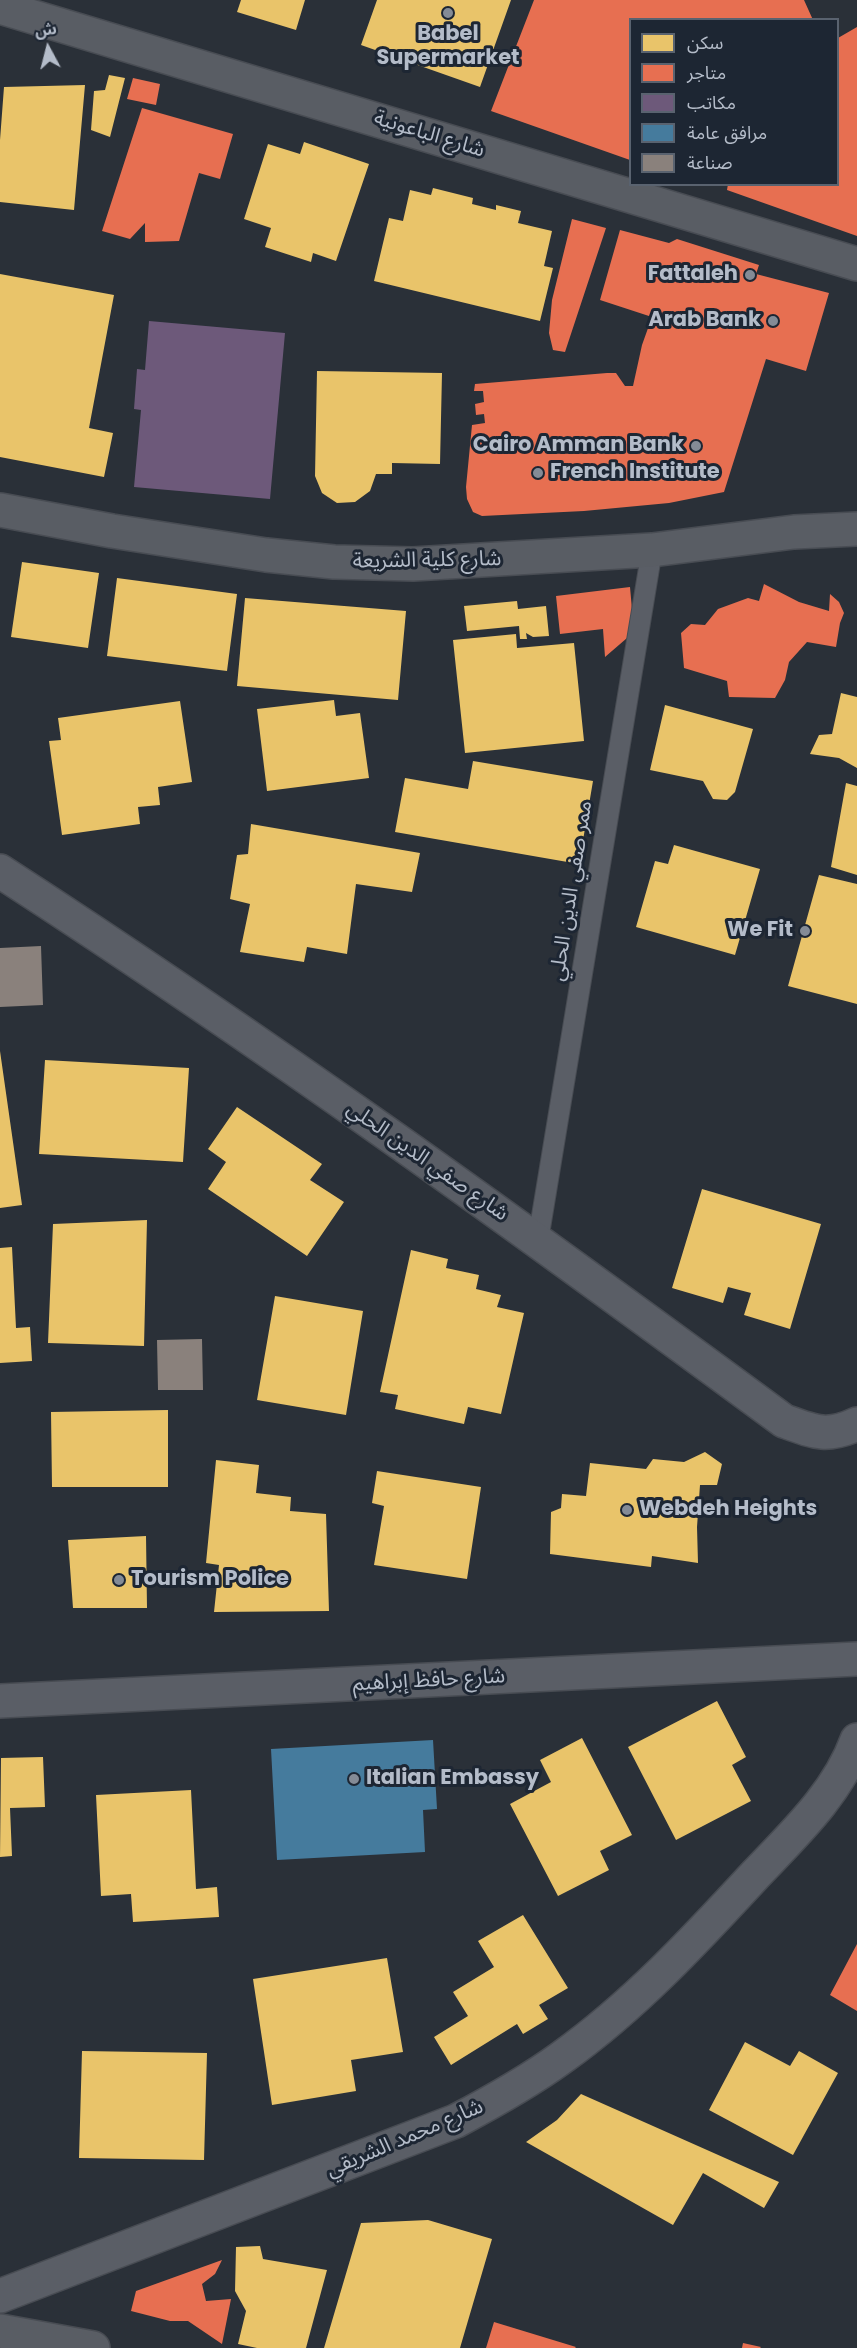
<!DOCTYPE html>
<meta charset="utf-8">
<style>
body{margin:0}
#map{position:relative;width:857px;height:2348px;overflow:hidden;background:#2a3038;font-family:Poppins,"Noto Sans Arabic",sans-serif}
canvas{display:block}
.legend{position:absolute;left:629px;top:18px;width:210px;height:168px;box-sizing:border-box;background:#1d2633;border:2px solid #59626f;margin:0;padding:8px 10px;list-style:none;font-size:18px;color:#b4bcc9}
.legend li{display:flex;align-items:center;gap:12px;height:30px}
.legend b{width:30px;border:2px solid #59626f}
.north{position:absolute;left:18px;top:18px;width:60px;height:60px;-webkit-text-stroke:4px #1d2633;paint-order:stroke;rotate:353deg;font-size:16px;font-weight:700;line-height:24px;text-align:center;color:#b4bcc9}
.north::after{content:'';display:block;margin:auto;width:21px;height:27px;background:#b4bcc9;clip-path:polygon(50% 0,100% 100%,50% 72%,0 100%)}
</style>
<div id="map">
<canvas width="857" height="2348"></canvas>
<ul class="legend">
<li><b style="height:16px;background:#e9c46a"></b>سكن</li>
<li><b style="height:16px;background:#e76f51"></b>متاجر</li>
<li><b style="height:16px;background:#6d597a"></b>مكاتب</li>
<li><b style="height:16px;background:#457b9d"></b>مرافق عامة</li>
<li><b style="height:16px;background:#8a817c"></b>صناعة</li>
</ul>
<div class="north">ش</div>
</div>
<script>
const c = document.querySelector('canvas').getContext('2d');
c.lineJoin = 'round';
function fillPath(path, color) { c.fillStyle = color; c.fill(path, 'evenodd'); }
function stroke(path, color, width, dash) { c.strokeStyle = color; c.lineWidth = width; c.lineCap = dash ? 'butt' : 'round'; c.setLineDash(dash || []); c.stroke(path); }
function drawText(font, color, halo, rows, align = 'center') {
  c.font = font + ' Poppins,"Noto Sans Arabic",sans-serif'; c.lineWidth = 6; c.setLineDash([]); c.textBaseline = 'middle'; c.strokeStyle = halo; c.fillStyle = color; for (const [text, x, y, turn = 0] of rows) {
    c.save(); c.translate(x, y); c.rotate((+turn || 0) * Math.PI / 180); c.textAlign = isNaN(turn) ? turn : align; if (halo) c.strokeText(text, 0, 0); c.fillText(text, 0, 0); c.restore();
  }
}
const homes = new Path2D(`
 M241,0H305L296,30L237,12Z
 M377,0H511L480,87L361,45Z
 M109,75L125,78L110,137L91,130L94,91L105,90Z
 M85,85L74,210L0,202V140L4,87Z
 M304,142L369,164L336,261L313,253L311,262L265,247L271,228L244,219L268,144L300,154Z
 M433,188L473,198L472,204L496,210V205L521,211L518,223L552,231L544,266L553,268L540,321L374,281L389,218L403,221L410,190L431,195Z
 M0,274L114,295L89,428L113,433L104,477L0,457Z
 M317,371L442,373L440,464L392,463V474H376L370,491L355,502L337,503L322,493L315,476Z
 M22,562L99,573L88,648L11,637Z
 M117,578L237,594L227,671L107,656Z
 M245,598L406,611L398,700L237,686Z
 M517,601L518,609L546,606L549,636L533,637L526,633L527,639H520L519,626L467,631L464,606Z
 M516,634L517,648L574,643L584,741L465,753L453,640Z
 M841,693L857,697V768L839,758L810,754L819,735L832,734Z
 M334,700L336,716L360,713L369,778L267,791L257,709Z
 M180,701L192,782L158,787L160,805L138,807L140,824L62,835L49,741L61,740L58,718Z
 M665,705L753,729L735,792L727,800L713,799L703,781L650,770Z
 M473,761L593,781L579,864L395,832L405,778L468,789Z
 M846,783L857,786V875L831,867Z
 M251,824L420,853L412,892L356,884L347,954L307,947L304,962L240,952L250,904L230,899L237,855L248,854Z
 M674,845L760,869L735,955L636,927L655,861L668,864Z
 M819,875L857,884V1004L788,986Z
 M0,1051L22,1205L0,1208Z
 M45,1060L189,1068L183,1162L39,1154Z
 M237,1107L322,1164L310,1180L344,1202L307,1256L208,1189L226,1162L208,1149Z
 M702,1189L821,1224L790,1329L744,1315L751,1293L728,1287L723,1303L672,1288Z
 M147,1220L144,1346L48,1343L53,1224Z
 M12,1247L16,1328L30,1327L32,1361L0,1363V1248Z
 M411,1250L448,1259L446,1268L479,1275L476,1289L501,1295L497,1307L524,1313L501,1414L468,1407L464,1424L395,1409L398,1395L380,1392Z
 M275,1296L363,1311L346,1415L257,1400Z
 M168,1410V1487H52L51,1412Z
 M705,1452L722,1464L717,1485H700L697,1527L698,1563L652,1556L651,1567L550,1554L551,1512L561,1508L562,1494L586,1496L590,1463L646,1469L653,1459L684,1462Z
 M216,1460L259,1465L256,1493L291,1497L290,1511L326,1514L329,1611L214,1612L219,1565L206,1563Z
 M377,1471L481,1487L467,1579L374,1565L384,1506L372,1503Z
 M146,1536L147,1608H73L68,1540Z
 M717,1701L746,1757L732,1765L751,1801L676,1840L628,1747Z
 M582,1738L632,1835L600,1851L609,1870L558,1896L510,1804L551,1782L540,1760Z
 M43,1757L45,1807L10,1808L12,1856L0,1857L1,1758Z
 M191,1790L196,1889L217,1887L219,1917L133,1922L131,1894L101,1896L96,1795Z
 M523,1915L568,1988L539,2005L548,2019L523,2034L517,2024L451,2065L434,2037L468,2016L453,1992L494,1967L478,1941Z
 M387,1958L403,2052L351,2060L356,2091L272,2105L253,1979Z
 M745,2042L790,2066L799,2051L838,2073L793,2155L709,2110Z
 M82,2051L207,2053L204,2160L79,2158Z
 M581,2094L779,2182L764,2208L703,2173L673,2225L526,2142L557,2120Z
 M428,2220L492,2239L460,2348H324L361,2223Z
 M260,2246L263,2259L327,2270L306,2348H257L238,2344L246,2311L235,2291L236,2247Z`);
const shops = new Path2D(`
 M534,0H804L813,20H630V160L491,111Z
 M857,27V236L727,190L728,184H838V38Z
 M133,78L160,84L156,105L127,99Z
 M142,108L233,134L220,179L199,173L179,241L145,242V223L130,239L102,231Z
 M572,219L606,228L565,352L553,350L549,333L552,300Z
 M620,230L669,243L677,239L759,265L756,274L829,293L806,371L766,359L724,492L669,503L584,511L482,516L473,512L467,499L466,487L472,425L485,423L484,414L476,415L475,404L484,402L483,391H474L475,384L607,373H616L625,386H633L642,345L652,317L600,300Z
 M764,584L799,602L829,611L830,594L839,602L844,613L840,623L836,647L807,642L789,662L785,680L775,698L729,697L727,681L684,668L681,633L691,624L705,625L718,609L748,598L759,601Z
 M630,587L634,632L605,657L603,629L560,634L556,596Z
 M857,1944V2011L830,1995Z
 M222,2260L215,2274L202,2284L206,2301L231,2299L222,2344L188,2321H170L131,2311L136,2291Z
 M494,2322L576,2347L575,2348H486Z
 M743,2343L761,2347L760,2348H742Z`);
const offices = new Path2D(`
 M149,321L285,333L270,499L134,487L141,410L134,409L137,369L145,370Z`);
const public = new Path2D(`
 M433,1740L437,1809L423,1810L425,1852L277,1860L271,1749Z`);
const industry = new Path2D(`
 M41,946L43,1005L0,1007V948Z
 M202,1339L203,1390H158L157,1340Z`);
const lane = new Path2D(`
 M538,1240L652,550`);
const street = new Path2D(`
 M0,871C268,1044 527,1232 784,1421C814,1432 827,1438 857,1424
 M0,1701L857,1659
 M0,2296L456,2121C492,2102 528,2082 561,2058C634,2006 696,1939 756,1874C794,1834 838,1793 857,1740`);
const secondary = new Path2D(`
 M0,7L857,264
 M0,510L112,531L266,555L334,562L413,564L652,550L794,532L857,529
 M0,2331L93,2348`);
const markers = [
 [448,13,6,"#848b96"],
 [750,275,6,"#848b96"],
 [773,321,6,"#848b96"],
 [696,446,6,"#848b96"],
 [538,473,6,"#848b96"],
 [805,931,6,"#848b96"],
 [627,1510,6,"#848b96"],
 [119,1580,6,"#848b96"],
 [354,1779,6,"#848b96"]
];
const poiNames = [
 ["Babel",448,35,"center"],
 ["Supermarket",448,59,"center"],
 ["Fattaleh",738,275],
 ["Arab Bank",761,321],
 ["Cairo Amman Bank",684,446],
 ["French Institute",550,473,"left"],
 ["We Fit",793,931],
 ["Webdeh Heights",639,1510,"left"],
 ["Tourism Police",131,1580,"left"],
 ["Italian Embassy",366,1779,"left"]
];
const streetNames = [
 ["شارع الباعونية",429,135,17],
 ["شارع كلية الشريعة",427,561,-1],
 ["ممر صفي الدين الحلي",572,891,-81],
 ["شارع صفي الدين الحلي",427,1162,35],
 ["شارع حافظ إبراهيم",429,1681,-3],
 ["شارع محمد الشريقي",405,2139,-23]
];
fillPath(homes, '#e9c46a');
fillPath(shops, '#e76f51');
fillPath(offices, '#6d597a');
fillPath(public, '#457b9d');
fillPath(industry, '#8a817c');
stroke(lane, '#484c53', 22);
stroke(street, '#484c53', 36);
stroke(secondary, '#484c53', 36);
stroke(lane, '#5a5e66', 20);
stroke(street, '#5a5e66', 33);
stroke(secondary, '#595d64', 33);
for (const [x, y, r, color] of markers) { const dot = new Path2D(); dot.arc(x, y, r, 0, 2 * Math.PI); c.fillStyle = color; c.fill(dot); stroke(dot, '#1d2633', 2); }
drawText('bold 21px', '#b4bcc9', '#1d2633', poiNames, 'right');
drawText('21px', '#b4bcc9', '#1d2633', streetNames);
</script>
